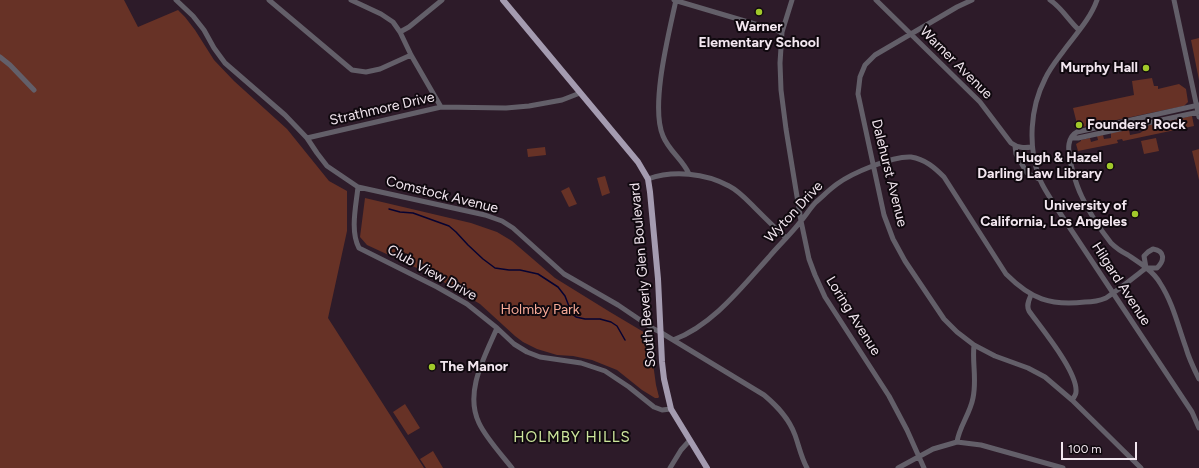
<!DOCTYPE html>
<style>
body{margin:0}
#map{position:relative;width:1199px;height:468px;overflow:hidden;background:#2d1b29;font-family:Figtree,sans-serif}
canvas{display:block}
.scale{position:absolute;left:1061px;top:442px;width:76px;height:18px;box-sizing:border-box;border:2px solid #f2e6ef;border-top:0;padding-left:5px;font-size:12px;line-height:14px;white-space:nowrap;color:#f2e6ef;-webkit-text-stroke:3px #10090f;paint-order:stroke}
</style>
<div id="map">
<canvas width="1199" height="468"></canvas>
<div class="scale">100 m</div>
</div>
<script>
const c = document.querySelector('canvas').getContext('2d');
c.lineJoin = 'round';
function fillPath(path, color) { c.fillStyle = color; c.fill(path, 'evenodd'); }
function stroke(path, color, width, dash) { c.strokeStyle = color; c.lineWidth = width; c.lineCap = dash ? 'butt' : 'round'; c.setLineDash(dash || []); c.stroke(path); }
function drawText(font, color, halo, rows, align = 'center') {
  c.font = font + ' Figtree,sans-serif'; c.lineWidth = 4; c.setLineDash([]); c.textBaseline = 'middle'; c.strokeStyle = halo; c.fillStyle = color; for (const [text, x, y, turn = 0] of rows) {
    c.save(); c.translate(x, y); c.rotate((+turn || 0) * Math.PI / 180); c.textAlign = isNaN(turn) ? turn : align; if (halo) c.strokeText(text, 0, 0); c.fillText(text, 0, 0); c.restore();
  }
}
const green = new Path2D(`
 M0,0H124L138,27L178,10L185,17L195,30L214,60L234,81L287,129L329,181L347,191V231L328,318L424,468H0Z
 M1199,38V80L1191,40Z
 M1152,78L1154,86H1158V89L1179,84L1186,89L1188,102L1184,106L1078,128L1073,108L1134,95L1132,81Z
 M1191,116H1192L1194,126L1123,141L1122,139L1117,140L1118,143L1078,151L1076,144L1081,141V140L1090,138L1091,142L1098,140L1097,136L1103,135L1104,139L1111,138V133L1129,130L1130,135L1140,133L1143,131L1142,127Z
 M1156,138L1159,151L1144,154L1141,141Z
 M545,147L546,155L528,157L527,149Z
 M1199,149V180L1192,151Z
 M605,176L610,193L602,196L597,178Z
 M569,187L577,204L569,207L561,191Z
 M365,198L471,223L497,232L512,241L555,278L610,312L647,334L652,342V356L656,385L659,397L658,398H655L642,390L617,370L592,360L573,356L557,355L537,349L523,342L515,336L480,304L432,275L367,245L360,237Z
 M405,404L420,428L408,435L393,412Z
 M433,451L443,468H426L420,459Z`);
const stream = new Path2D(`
 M389,209L400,212L413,213L449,226L456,232L468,245L483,259L495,268L509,270H520L538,274L558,287L565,296L572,314L576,317L585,319H600L611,322L617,326L625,340`);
const minor = new Path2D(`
 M176,0L193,16L204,30L214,48L225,63L285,115L307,138L317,153L327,166L358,187L485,215L502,221L513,228L564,274L618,305L652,328L660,332L764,395C777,406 789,418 795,435C799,446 801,457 807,468
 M269,0L352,70L366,72L380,69L411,55
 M351,0L381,14L393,22L400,32L411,55L441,107
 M674,0L782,32
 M676,0C669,33 650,106 663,136C669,151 683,160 689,174
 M792,0L782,32L780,63L781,90L786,129L801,221L809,259L815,275L825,297L889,396L907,430L924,468
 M876,0L980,102L1011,143C1018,148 1024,148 1032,147
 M972,0L957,7L875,55L865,65L860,77L858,94L884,215L893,239L905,261L944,319L957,332L974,345L995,356L1028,368L1045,377L1072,400L1141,468
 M1050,0C1062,8 1069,21 1079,30
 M1097,0C1090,20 1074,36 1062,53C1056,61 1049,70 1045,79C1030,108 1028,146 1039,177C1042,186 1048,194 1052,201L1192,412L1199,428
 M1174,0L1199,117
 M400,32L409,27L442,0
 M0,57L10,65L34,90
 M1199,105L1077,132C1073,134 1070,138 1069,144C1067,156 1076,185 1082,197C1089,212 1100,229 1111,243C1116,248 1122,252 1128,255C1140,263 1153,271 1160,283C1173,303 1178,326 1186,348C1189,359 1194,369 1199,379
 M307,138L441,107L506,108L529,106L562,100L580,93
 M1071,138H1078L1199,112
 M1015,146L1016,154L1027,173L1039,179
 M648,179C673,170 705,173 729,186C739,191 747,200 755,208C765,218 775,228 786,238
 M358,187C356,206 350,231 359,248L437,287L467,304L497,328L514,344L527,352L540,357L581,363L605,371L629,387L654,407L662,410L671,409
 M1153,249C1165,251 1165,260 1157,268H1146L1144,256L1148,252Z
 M1031,295C1029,300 1026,305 1029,311C1041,328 1078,372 1076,392C1076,395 1074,397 1072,400
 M497,328C485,356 464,392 479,423C486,438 501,454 512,468
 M673,340C712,326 742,287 769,257C779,245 791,234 801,221C806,215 811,207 816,202C823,196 830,189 837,184C852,173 892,156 911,157C925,159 935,168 944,177L1006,274C1031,299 1050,306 1085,302C1092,302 1099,301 1106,298C1120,289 1133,278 1146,268
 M957,442C959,427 970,414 973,398C977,379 972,363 974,345
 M670,468L681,450L690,440
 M898,468L933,449L957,442L981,445L1063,468`);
const major = new Path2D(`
 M503,0L638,162L648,179L650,192L658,279L662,362L664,379L671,409L707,468`);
const markers = [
 [759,12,4,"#a1c92a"],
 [1146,68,4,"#a1c92a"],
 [1079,125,4,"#a1c92a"],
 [1110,166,4,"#a1c92a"],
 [1135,214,4,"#a1c92a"],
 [432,367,4,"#a1c92a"]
];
const poiNames = [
 ["Warner",759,27,"center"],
 ["Elementary School",759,43,"center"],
 ["Murphy Hall",1138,68],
 ["Founders' Rock",1087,125,"left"],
 ["Hugh & Hazel",1102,158],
 ["Darling Law Library",1102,174],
 ["University of",1127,206],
 ["California, Los Angeles",1127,222],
 ["The Manor",440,367,"left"]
];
const streetNames = [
 ["Warner Avenue",956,63,45],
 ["Strathmore Drive",382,109,-13],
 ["Dalehurst Avenue",889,173,76],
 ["Comstock Avenue",442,195,14],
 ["Wyton Drive",794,212,-47],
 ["Club View Drive",432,273,29],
 ["South Beverly Glen Boulevard",643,275,-95],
 ["Hilgard Avenue",1121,284,57],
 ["Loring Avenue",853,316,58]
];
const parkNames = [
 ["Holmby Park",540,310]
];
const neighbourhoodNames = [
 ["HOLMBY HILLS",572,438]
];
fillPath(green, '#673226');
stroke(stream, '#060332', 1.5);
stroke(minor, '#635f69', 5);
stroke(major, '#a49bb0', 6);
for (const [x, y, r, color] of markers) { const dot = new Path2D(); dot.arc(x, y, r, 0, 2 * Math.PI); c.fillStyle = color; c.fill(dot); stroke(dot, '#10090f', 1.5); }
drawText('bold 14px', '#f2e6ef', '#10090f', poiNames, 'right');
drawText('14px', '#f2e6ef', '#10090f', streetNames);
drawText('14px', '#f8ab98', '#10090f', parkNames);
c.letterSpacing = '1px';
drawText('15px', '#cce59b', '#10090f', neighbourhoodNames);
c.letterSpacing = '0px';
</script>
